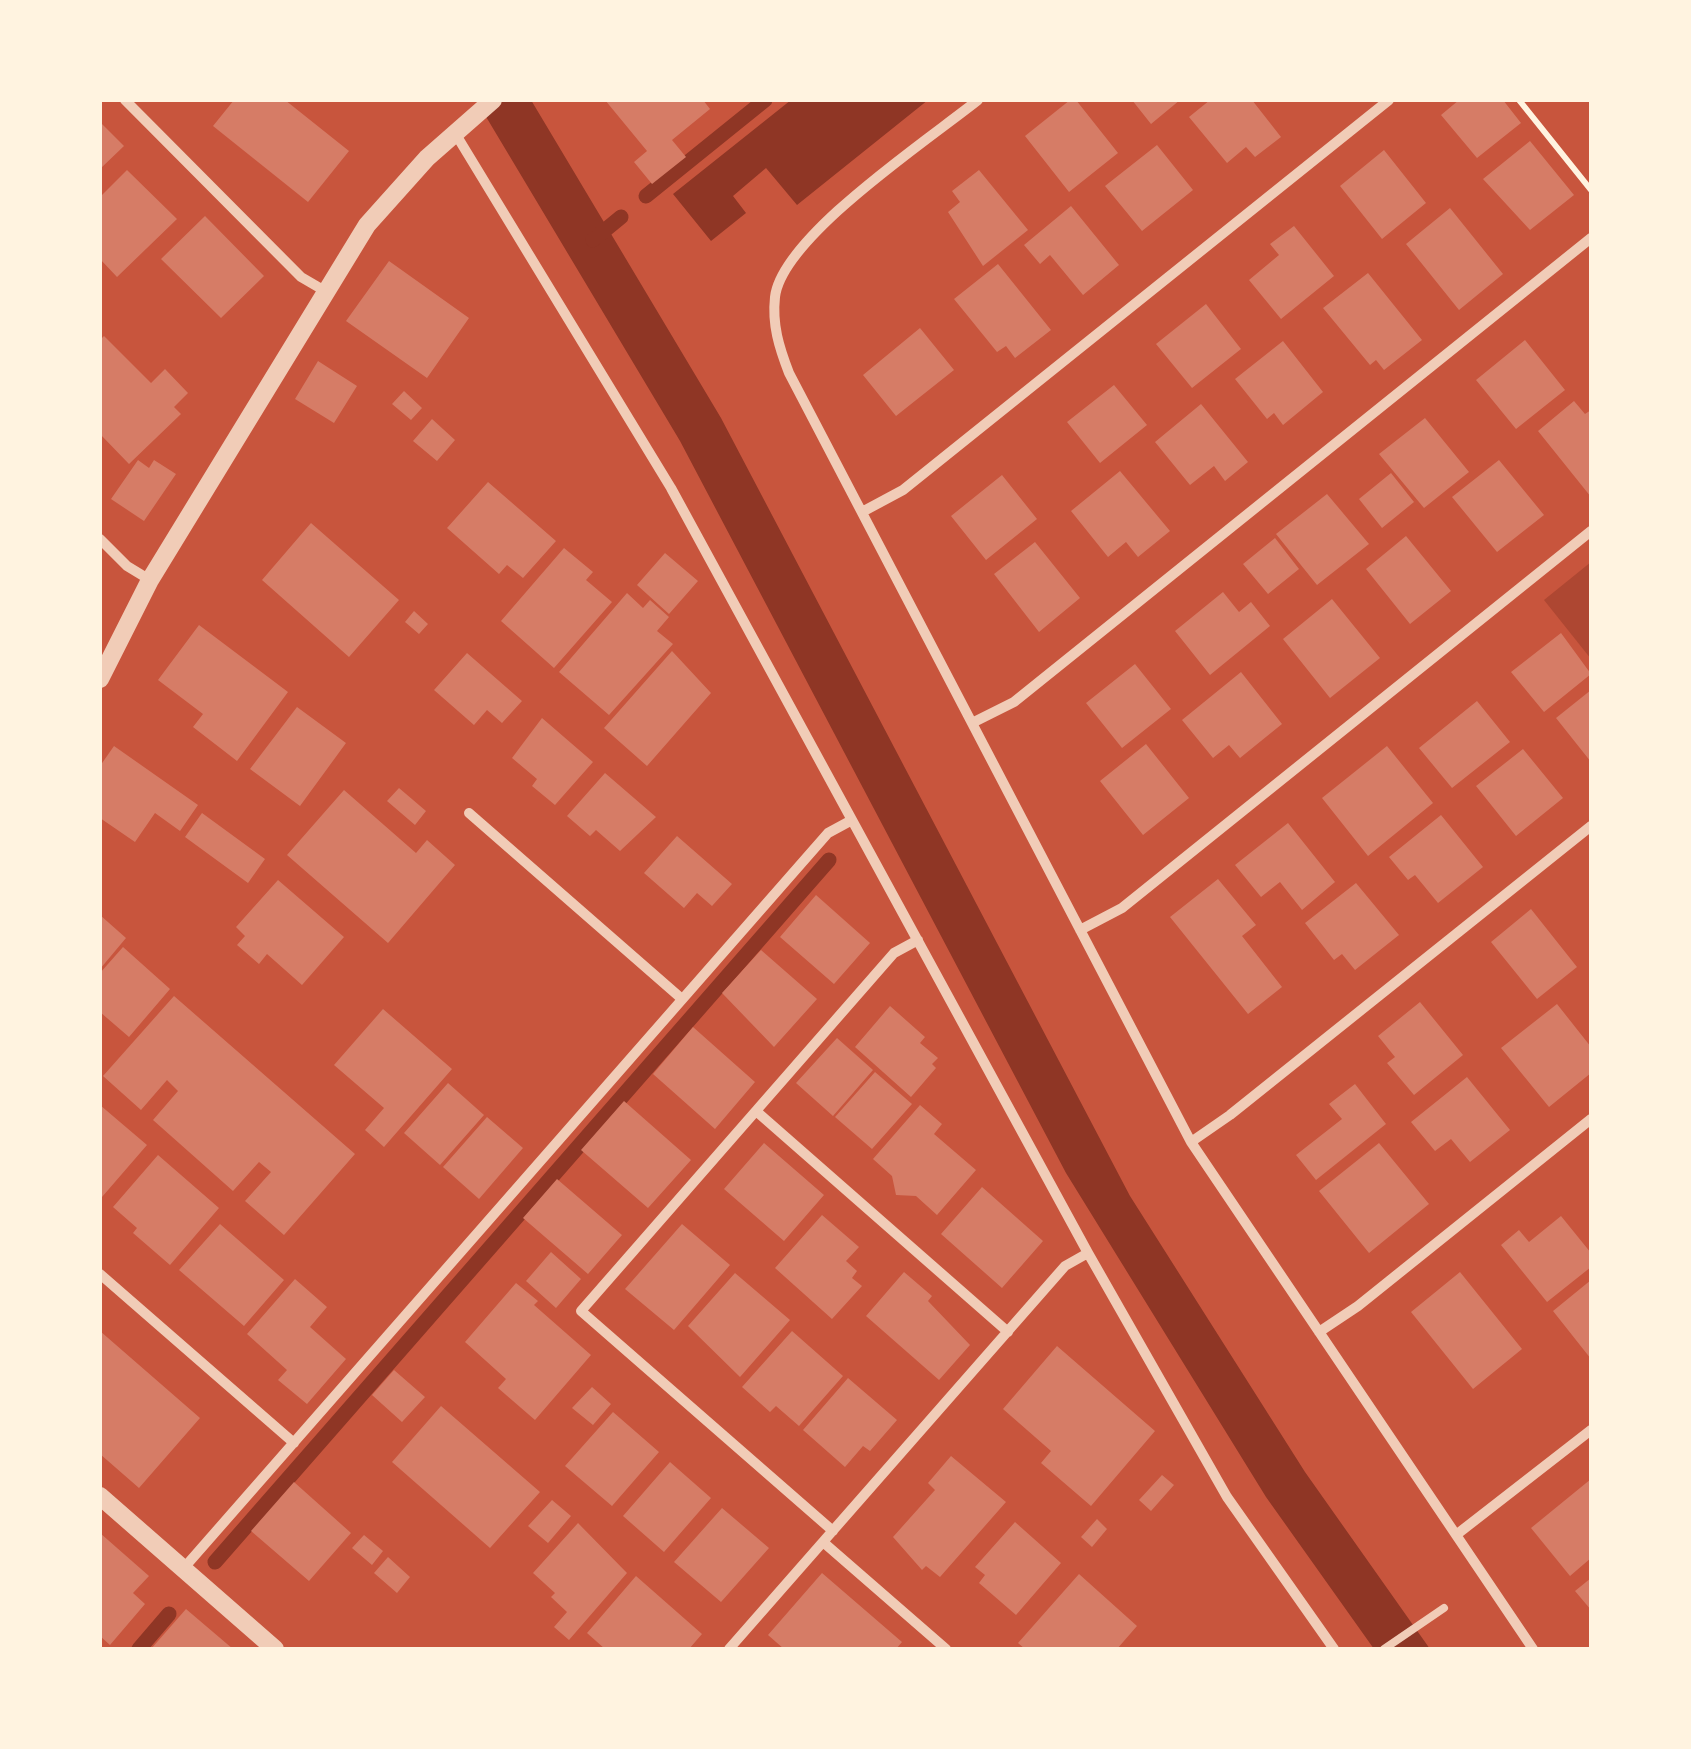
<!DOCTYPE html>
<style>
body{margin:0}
#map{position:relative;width:1691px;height:1749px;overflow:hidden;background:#c8553d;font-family:"Open Sans",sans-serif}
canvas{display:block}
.frame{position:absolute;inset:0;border:102px solid #fff3e0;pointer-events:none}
</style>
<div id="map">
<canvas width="1691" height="1749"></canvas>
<div class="frame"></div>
</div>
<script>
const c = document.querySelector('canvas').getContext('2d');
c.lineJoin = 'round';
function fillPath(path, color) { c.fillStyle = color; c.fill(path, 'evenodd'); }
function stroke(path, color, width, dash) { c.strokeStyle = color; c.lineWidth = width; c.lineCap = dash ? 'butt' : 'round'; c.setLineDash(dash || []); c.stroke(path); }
const green = new Path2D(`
 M1591,562V659L1544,600Z`);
const water = new Path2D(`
 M476,100H531L721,418L1130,1196L1305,1472L1430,1649H1374L1266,1497L1066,1173L680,441Z
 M791,100H928L797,205L766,168L733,196L746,213L711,241L673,194Z`);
const stream = new Path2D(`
 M646,196L765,100
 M593,240L621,217
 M215,1562L829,860
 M139,1649L169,1614`);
const building = new Path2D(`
 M234,100H285L349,151L308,202L213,126Z
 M605,100H703L710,109L672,140L686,157L652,184L634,162L647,151Z
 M1070,100H1076L1118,153L1069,192L1025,136Z
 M1132,100H1180L1151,124Z
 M1210,100H1252L1281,137L1255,157L1246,147L1227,163L1189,117Z
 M1459,100H1503L1521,123L1477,158L1441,115Z
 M100,122L124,146L100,169Z
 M1530,141L1574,195L1530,230L1483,179Z
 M1157,145L1193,190L1142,231L1105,186Z
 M1384,150L1426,203L1382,239L1340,186Z
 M127,170L177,219L117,277L100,259V197Z
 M979,170L1028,230L983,266L948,212L960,202L952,191Z
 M1071,206L1119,265L1083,295L1050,255L1040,264L1024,245Z
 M1450,208L1503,274L1459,310L1406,244Z
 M205,216L264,276L221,318L161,259Z
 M1294,226L1334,276L1281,319L1249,280L1279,255L1270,244Z
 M389,261L469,318L427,378L346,321Z
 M998,264L1051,330L1015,358L1006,346L997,352L954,299Z
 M1368,273L1422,340L1384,370L1376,360L1370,365L1323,308Z
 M1206,304L1241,349L1192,388L1156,344Z
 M920,328L954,370L896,416L863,375Z
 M104,336L151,383L165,369L188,393L174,407L181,414L129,464L100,434V340Z
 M1525,340L1565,390L1516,429L1476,380Z
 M1283,341L1323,392L1283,425L1274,413L1267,419L1235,379Z
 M318,361L357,386L334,423L295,399Z
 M1114,385L1147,425L1100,463L1067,422Z
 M404,391L422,408L411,420L392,404Z
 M1574,401L1585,414L1591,410V497L1538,431Z
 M1201,404L1248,462L1225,481L1214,466L1190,485L1155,442Z
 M1425,418L1469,472L1424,508L1379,454Z
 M432,419L455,440L437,461L413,441Z
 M138,460L149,468L154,460L176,474L144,521L111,499Z
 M1499,460L1544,515L1497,552L1452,497Z
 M1120,471L1170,531L1138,557L1126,542L1108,557L1071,511Z
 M1391,473L1414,502L1382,528L1359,499Z
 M1002,475L1037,519L986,560L951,516Z
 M488,482L556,541L523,578L507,565L499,574L447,528Z
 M1327,494L1369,544L1317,585L1276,534Z
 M311,523L399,600L349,657L262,580Z
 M1406,536L1451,591L1410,624L1366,569Z
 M1275,538L1299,569L1268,594L1243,564Z
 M1035,542L1080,598L1039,632L994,574Z
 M564,548L593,572L586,580L612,602L554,668L501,621Z
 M665,553L698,581L669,614L637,585Z
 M1223,592L1239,612L1251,602L1270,626L1210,675L1175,631Z
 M627,593L643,608L650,600L669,617L657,631L673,644L609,715L559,672Z
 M1332,599L1380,658L1330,698L1283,639Z
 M414,611L428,624L419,634L405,622Z
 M199,625L288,692L237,761L193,727L203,714L158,680Z
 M1561,633L1591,674L1544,712L1511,672Z
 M672,651L711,693L647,766L604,728Z
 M467,653L522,701L502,723L487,710L474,725L434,690Z
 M1135,664L1171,709L1122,748L1086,703Z
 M1241,672L1282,724L1240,758L1229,745L1213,758L1182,720Z
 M1591,690V762L1556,718Z
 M1477,701L1510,742L1452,788L1419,748Z
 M297,707L346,743L300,806L250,769Z
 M542,718L593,762L555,805L532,786L537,779L512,758Z
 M1146,744L1189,798L1143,835L1100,781Z
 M114,746L198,805L180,831L155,813L135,842L100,818V766Z
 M1387,746L1433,803L1368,856L1322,798Z
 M1523,749L1563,798L1516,836L1476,786Z
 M605,773L656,817L620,851L596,830L590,836L567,816Z
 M399,788L426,811L415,825L387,801Z
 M344,790L416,853L427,840L455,865L388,943L287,855Z
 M202,813L265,859L248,883L185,837Z
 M1441,815L1483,867L1438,903L1415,875L1408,880L1389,857Z
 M1288,823L1335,882L1302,910L1280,882L1261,897L1235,865Z
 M677,836L732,884L712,906L697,893L684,908L644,873Z
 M1218,879L1256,925L1242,936L1282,987L1248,1014L1170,917Z
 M278,880L344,937L302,985L267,954L259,964L237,945L245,936L236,927Z
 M1356,883L1399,935L1355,970L1342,954L1334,960L1305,923Z
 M816,895L870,943L834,984L780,937Z
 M1531,909L1577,967L1537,999L1491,942Z
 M100,915L126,938L100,969Z
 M123,947L170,989L129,1037L100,1012V973Z
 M761,950L817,999L774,1047L722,993Z
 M174,996L355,1154L284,1235L245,1201L271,1172L259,1162L233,1191L153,1120L178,1091L167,1080L141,1110L103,1076Z
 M1420,1002L1463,1055L1414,1095L1387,1063L1395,1057L1378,1036Z
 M1557,1004L1591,1047V1073L1549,1107L1501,1048Z
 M890,1006L925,1037L920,1043L938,1058L932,1064L936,1068L911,1097L855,1047Z
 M383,1009L452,1069L384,1147L365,1130L384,1108L334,1065Z
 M693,1027L755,1082L715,1129L653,1074Z
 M837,1038L873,1070L833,1116L796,1083Z
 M875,1072L912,1104L872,1149L835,1117Z
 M1467,1077L1510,1130L1470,1162L1451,1139L1435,1151L1411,1122Z
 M448,1083L484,1115L440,1165L404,1133Z
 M1355,1084L1386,1124L1316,1180L1296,1155L1342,1119L1329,1104Z
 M624,1101L691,1160L648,1208L581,1150Z
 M100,1105L147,1145L102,1197L100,1195Z
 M920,1105L942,1124L934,1134L976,1170L937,1215L916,1196L896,1195L892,1176L873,1159Z
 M487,1117L523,1148L479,1199L443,1167Z
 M764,1143L824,1195L784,1241L724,1189Z
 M1379,1143L1429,1204L1369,1253L1319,1191Z
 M158,1155L219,1208L170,1265L133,1233L137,1228L113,1207Z
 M557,1179L622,1235L588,1274L523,1218Z
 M982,1187L1043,1241L1002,1288L941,1234Z
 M822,1215L859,1247L846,1261L857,1271L852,1278L862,1286L832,1319L775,1268Z
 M1561,1216L1591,1253V1267L1547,1302L1501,1245L1519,1230L1529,1242Z
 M220,1224L284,1280L244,1326L179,1270Z
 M682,1224L730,1265L674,1330L625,1289Z
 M551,1252L581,1279L556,1308L526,1281Z
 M904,1272L932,1296L928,1301L970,1345L939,1380L866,1316Z
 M1460,1272L1522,1349L1473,1389L1411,1312Z
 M735,1273L790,1320L740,1377L688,1326Z
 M295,1279L327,1307L310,1327L346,1359L307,1404L278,1380L287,1370L247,1334Z
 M1591,1280V1359L1553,1311Z
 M516,1283L538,1301L534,1305L591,1355L535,1420L498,1388L506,1379L465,1342Z
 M100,1331L200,1418L139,1488L100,1454Z
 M792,1331L843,1376L799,1426L776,1406L770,1412L742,1387Z
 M1057,1346L1155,1431L1091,1506L1041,1463L1051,1451L1003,1409Z
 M394,1370L425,1397L402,1422L372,1395Z
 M848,1378L897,1420L870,1451L863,1446L845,1467L803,1430Z
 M592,1387L611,1404L593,1425L572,1408Z
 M441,1406L540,1492L490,1548L392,1462Z
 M613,1412L659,1452L612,1506L565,1466Z
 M951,1456L1006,1502L940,1577L926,1566L922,1570L893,1537L935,1490L928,1483Z
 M670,1462L711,1498L664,1552L623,1516Z
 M1162,1475L1174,1485L1151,1511L1139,1500Z
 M1591,1479V1558L1570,1576L1531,1528Z
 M294,1482L351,1533L309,1581L251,1531Z
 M552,1500L571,1516L548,1543L528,1526Z
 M722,1508L769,1548L721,1602L674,1562Z
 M1097,1519L1107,1529L1092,1547L1081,1537Z
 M1015,1522L1061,1563L1016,1615L979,1583L985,1575L975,1567Z
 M578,1523L627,1573L569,1640L554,1627L567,1612L551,1597L555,1593L533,1573Z
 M100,1533L149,1576L133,1593L145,1604L110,1645L100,1636Z
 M364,1535L383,1551L372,1565L352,1548Z
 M388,1557L410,1577L397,1593L374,1573Z
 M822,1573L902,1642L896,1649H784L768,1635Z
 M1079,1574L1137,1626L1117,1649H1025L1018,1643Z
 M636,1576L702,1634L689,1649H605L587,1633Z
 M1591,1578V1610L1575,1591Z
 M186,1609L233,1649H151Z`);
const path = new Path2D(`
 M1519,100L1591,190`);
const service = new Path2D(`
 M1384,1649L1444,1608`);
const minor = new Path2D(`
 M125,100L301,277L325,291
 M978,100C928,140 782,237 775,297C772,325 779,347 789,373L1191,1142L1533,1649
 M455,133L671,488L1088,1253L1227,1497L1334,1649
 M862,512L903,490L1389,100
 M100,539L127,566L150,580
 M972,723L1014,702L1591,238
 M469,813L682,999
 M1080,930L1122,908L1591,531
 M756,1111L1008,1332
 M1191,1142L1230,1115L1591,826
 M100,1274L294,1443
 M1319,1332L1358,1306L1591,1119
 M833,1531L581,1311L894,953L918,940
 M1456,1535L1591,1430
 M823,1542L946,1649
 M183,1569L828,833L852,820
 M729,1649L1065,1266L1088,1253`);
const tertiary = new Path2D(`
 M100,679L150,580L367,225L427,158L493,100
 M100,1496L275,1649`);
fillPath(green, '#ae4732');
fillPath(water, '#8f3625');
stroke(stream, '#8f3625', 15);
fillPath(building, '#d67c66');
stroke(path, '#fff3e0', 6);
stroke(service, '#f1ccb7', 8);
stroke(minor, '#f1ccb7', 10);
stroke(tertiary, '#f1ccb7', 18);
</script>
